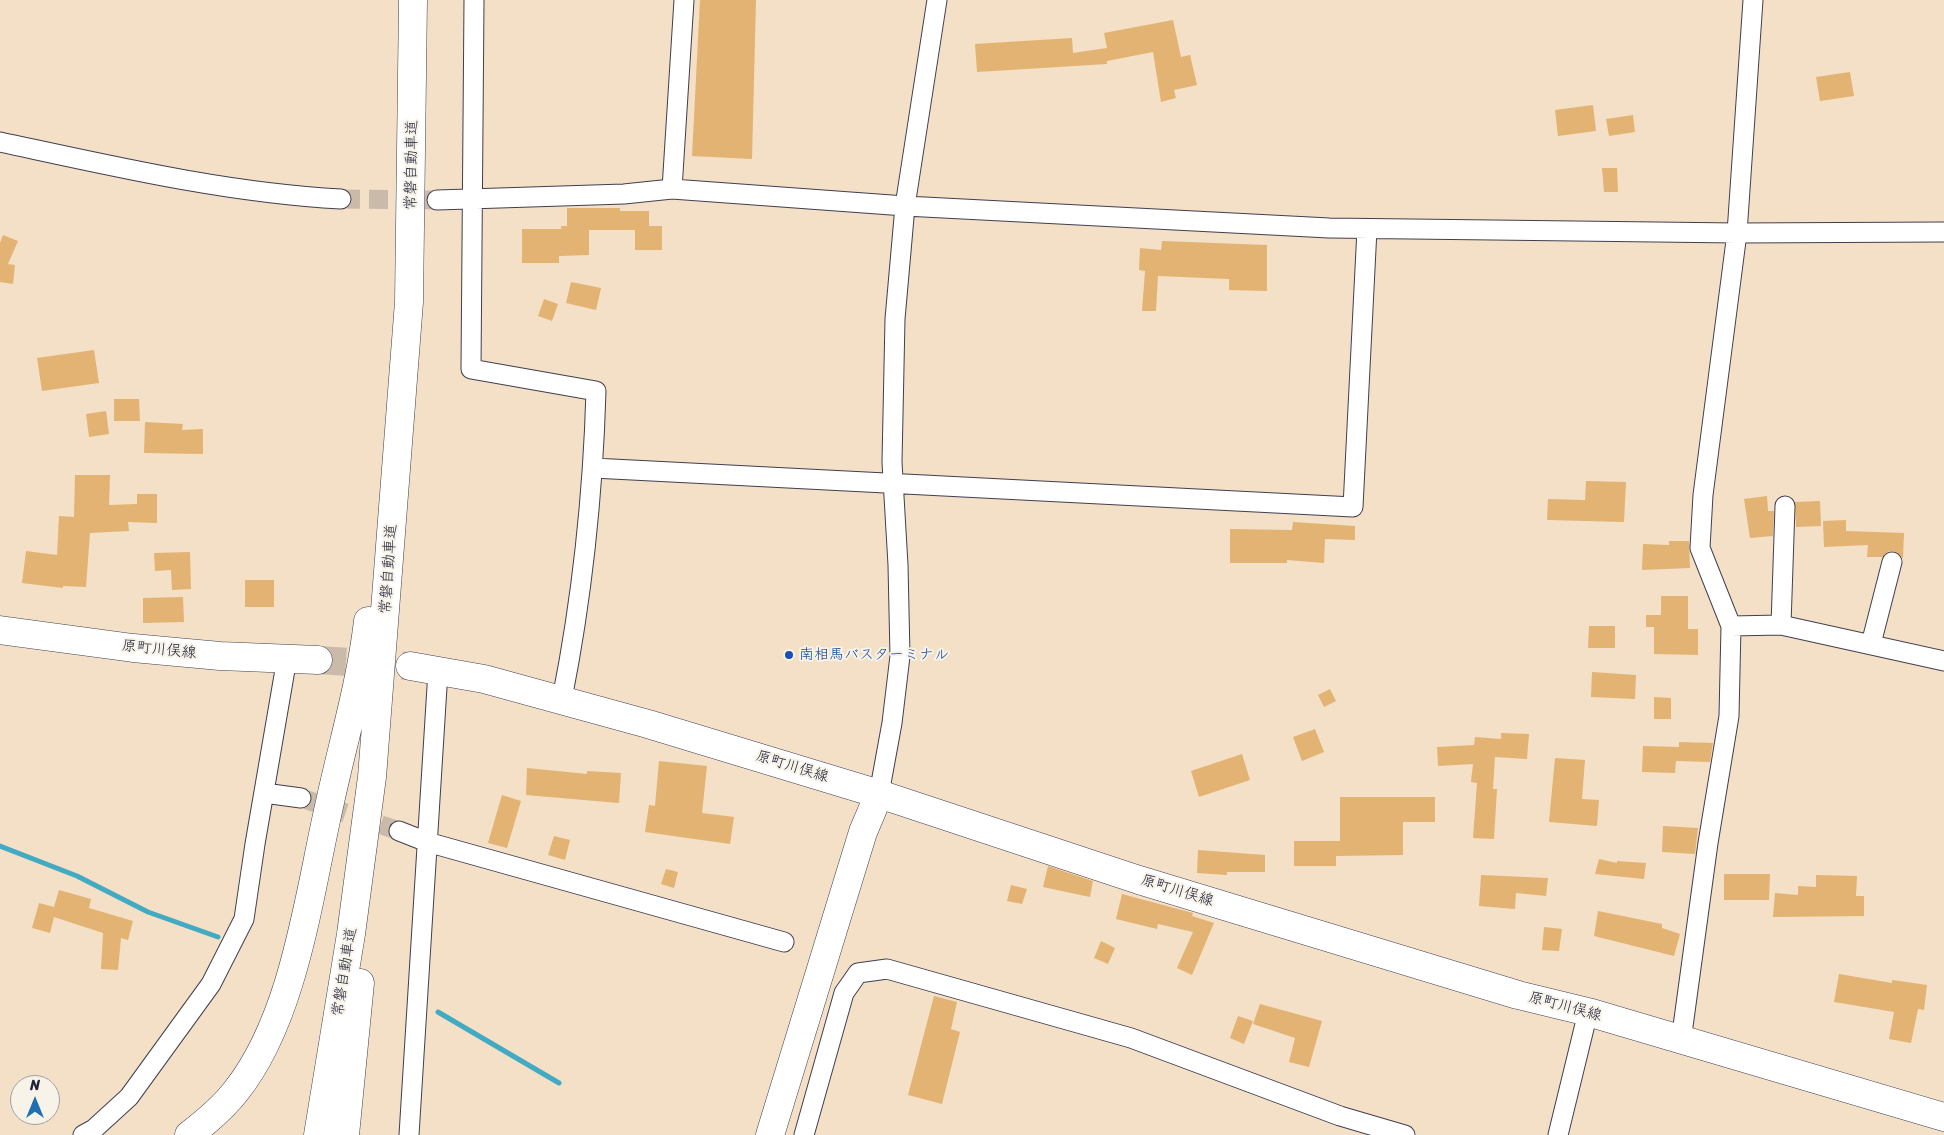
<!DOCTYPE html>
<meta charset="utf-8">
<style>
body{margin:0}
#map{position:relative;width:1944px;height:1135px;overflow:hidden;background:#f3e0c6;font-family:Sriracha,sans-serif}
canvas{display:block}
.north{position:absolute;left:10px;top:1075px;width:50px;height:50px;box-sizing:border-box;background:#f7f3e8;border:1px solid #a29fa3;border-radius:50%;rotate:0deg;font-size:14px;font-weight:700;line-height:20px;text-align:center;color:#22223b}
.north::after{content:'';display:block;margin:auto;width:18px;height:22px;background:#1f6fb2;clip-path:polygon(50% 0,100% 100%,50% 72%,0 100%)}
</style>
<div id="map">
<canvas width="1944" height="1135"></canvas>
<div class="north">N</div>
</div>
<script>
const c = document.querySelector('canvas').getContext('2d');
c.lineJoin = 'round';
function stroke(path, color, width, dash) { c.strokeStyle = color; c.lineWidth = width; c.lineCap = dash ? 'butt' : 'round'; c.setLineDash(dash || []); c.stroke(path); }
function fillPath(path, color) { c.fillStyle = color; c.fill(path, 'evenodd'); }
function drawText(font, color, halo, rows, align = 'center') {
  c.font = font + ' Sriracha,"Klee One",sans-serif'; c.lineWidth = 4; c.setLineDash([]); c.textBaseline = 'middle'; c.strokeStyle = halo; c.fillStyle = color; for (const [text, x, y, turn = 0] of rows) {
    c.save(); c.translate(x, y); c.rotate((+turn || 0) * Math.PI / 180); c.textAlign = isNaN(turn) ? turn : align; if (halo) c.strokeText(text, 0, 0); c.fillText(text, 0, 0); c.restore();
  }
}
const stream = new Path2D(`
 M0,846L77,876L148,912L218,937
 M438,1012L559,1083`);
const building = new Path2D(`
 M700,0H756L752,159L692,156Z
 M1173,20L1181,57L1190,55L1197,85L1174,90L1176,98L1161,102L1153,52L1107,61V64L977,72L975,44L1072,38L1073,53L1107,48L1104,33Z
 M1850,72L1854,96L1820,101L1816,77Z
 M1593,105L1596,131L1558,136L1555,110Z
 M1633,115L1635,132L1609,136L1606,119Z
 M1602,168H1617L1618,192H1604Z
 M567,208H620V211H649V226H662V250H635V230H589V255L559,256V263H522V229H561V226H567Z
 M3,235L18,241L8,264L15,265L13,284L0,282V243Z
 M1162,241L1267,245V291L1229,290V279L1158,276L1156,311H1142L1145,271L1139,270L1140,248L1161,250Z
 M571,282L601,288L596,310L566,303Z
 M544,299L558,304L552,321L538,316Z
 M94,350L99,383L42,391L37,358Z
 M114,399H139L140,421H114Z
 M106,411L109,434L89,437L86,414Z
 M145,422L183,424L182,430L203,429V454L144,453Z
 M75,475H110L109,505L137,504V494H157V523L128,522L129,531L90,533L86,587L63,586V588L22,583L26,551L57,555L59,516L74,517Z
 M1586,481L1626,482L1624,522L1547,520L1548,499L1585,500Z
 M1767,496L1768,511H1774L1773,536L1750,538L1744,499Z
 M1820,501L1821,526L1796,527L1795,502Z
 M1846,520V531L1904,533L1903,558L1894,551H1889L1882,557H1867L1868,545L1824,547L1823,521Z
 M1293,522L1355,526V540L1325,539L1324,563L1287,560V563H1230V529L1292,530Z
 M1669,541H1689L1690,568L1642,570L1643,544L1669,545Z
 M190,552L191,589L172,590L171,570L155,571L154,553Z
 M245,580H274V607H245Z
 M1661,596H1688V629H1698V655L1654,654V627H1646V615H1661Z
 M183,597L184,622L143,623V598Z
 M1589,626H1615V648H1588Z
 M1592,672L1636,675L1635,699L1591,697Z
 M1330,689L1336,701L1324,707L1318,695Z
 M1654,697L1671,698V719H1654Z
 M1315,729L1324,752L1302,761L1293,737Z
 M1501,733L1529,734L1527,759L1495,757L1493,789H1497L1494,839L1473,838L1477,783L1471,782L1473,764L1438,766L1437,747L1474,745L1475,737L1501,739Z
 M1679,742L1713,743L1710,762L1676,761L1675,773L1642,772L1643,746L1679,747Z
 M1242,754L1250,780L1199,797L1191,771Z
 M1555,758L1585,760L1582,799L1599,800L1597,826L1549,822Z
 M659,761L707,766L702,813L734,817L730,844L645,832L649,805L655,806Z
 M527,768L587,774V771L621,773L619,803L526,795Z
 M502,795L521,801L507,848L488,843Z
 M1340,797H1435V822H1403V855L1336,856V866H1294V841H1340Z
 M1663,826L1698,828L1695,854L1662,852Z
 M554,836L570,840L565,860L548,855Z
 M1198,850L1265,855V872H1227V875L1197,873Z
 M1599,859L1617,863V861L1646,863L1644,879L1595,874Z
 M1048,866L1093,881L1090,897L1043,887Z
 M666,869L678,872L674,888L661,884Z
 M1724,874H1770L1769,900H1724Z
 M1481,875L1548,878L1546,896L1516,893L1515,909L1479,906Z
 M1816,875L1857,876L1856,896H1864V916L1773,917L1775,893L1798,895V886L1816,887Z
 M1011,885L1027,889L1022,904L1007,901Z
 M59,890L91,899L89,908L133,921L128,940L121,938L118,970L101,969L103,933L54,917L50,933L32,928L39,903L54,907Z
 M1122,894L1193,913L1192,916L1214,923L1192,975L1177,968L1193,932L1158,924L1157,929L1116,919Z
 M1598,911L1662,924V928L1680,934L1674,956L1594,936Z
 M1544,927L1562,929L1559,951L1542,950Z
 M1101,941L1115,948L1108,964L1094,958Z
 M1839,974L1892,983V980L1927,985L1924,1010L1918,1009L1911,1043L1889,1039L1894,1012L1834,1002Z
 M934,996L957,1002L951,1029L960,1032L942,1104L908,1095Z
 M1260,1004L1322,1021L1309,1067L1289,1062L1295,1038L1253,1024Z
 M1238,1016L1253,1021L1244,1044L1230,1038Z`);
const minorTunnel = new Path2D(`
 M341,199L437,200
 M301,798L399,831`);
const primaryTunnel = new Path2D(`
 M318,660L410,666`);
const minor = new Path2D(`
 M474,0L471,369L596,391C593,495 582,598 562,699
 M0,142C112,166 227,193 341,199
 M672,189L684,0
 M437,200L624,194L672,189L905,206L1329,228L1737,233L1944,232
 M593,468L1353,507L1367,229
 M1781,625L1785,506
 M1731,626L1781,625L1944,661
 M1871,644L1892,562
 M264,793L301,798
 M879,794L892,723L900,656L898,565L892,462L895,319L905,206L937,0
 M399,831L427,842L784,942
 M1681,1041L1708,843L1729,716L1731,626L1700,548L1703,495L1737,233L1753,0
 M83,1135L94,1129L129,1097L211,984L244,919L255,844L287,658
 M409,1135L438,671
 M804,1135L844,993L858,973L887,969L1131,1038L1340,1116L1405,1135
 M1558,1135L1588,1012`);
const primary = new Path2D(`
 M0,630L133,648L220,656L318,660
 M410,666L484,679L648,724L879,794L1139,880L1518,995L1588,1012L1944,1117`);
const motorway = new Path2D(`
 M189,1135C206,1122 223,1108 236,1091C295,1017 309,893 330,802C343,742 361,682 368,621
 M318,1135L351,934L372,777L409,302L413,0
 M345,1135L360,983
 M770,1135L863,832L879,794`);
const markers = [
 [789,655,5,"#1a4fb4"]
];
const streetNames = [
 ["常磐自動車道",412,165,-89],
 ["常磐自動車道",389,569,-86],
 ["原町川俣線",159,650,6],
 ["原町川俣線",792,767,17],
 ["原町川俣線",1177,891,17],
 ["常磐自動車道",345,972,-81],
 ["原町川俣線",1565,1007,15]
];
const transitNames = [
 ["南相馬バスターミナル",799,655]
];
stroke(stream, '#42aac2', 5);
fillPath(building, '#e2b373');
stroke(minorTunnel, '#c9baaa', 19, [19, 9]);
stroke(primaryTunnel, '#c9baaa', 28, [28, 14]);
stroke(minor, '#413e50', 21);
stroke(primary, '#413e50', 29);
stroke(motorway, '#413e50', 29);
stroke(minor, '#fff', 19);
stroke(primary, '#fff', 28);
stroke(motorway, '#fff', 28);
for (const [x, y, r, color] of markers) { const dot = new Path2D(); dot.arc(x, y, r, 0, 2 * Math.PI); c.fillStyle = color; c.fill(dot); stroke(dot, '#f7f3e8', 2); }
drawText('15px', '#22223b', '#f7f3e8', streetNames);
drawText('15px', '#164399', '#f7f3e8', transitNames, 'left');
</script>
